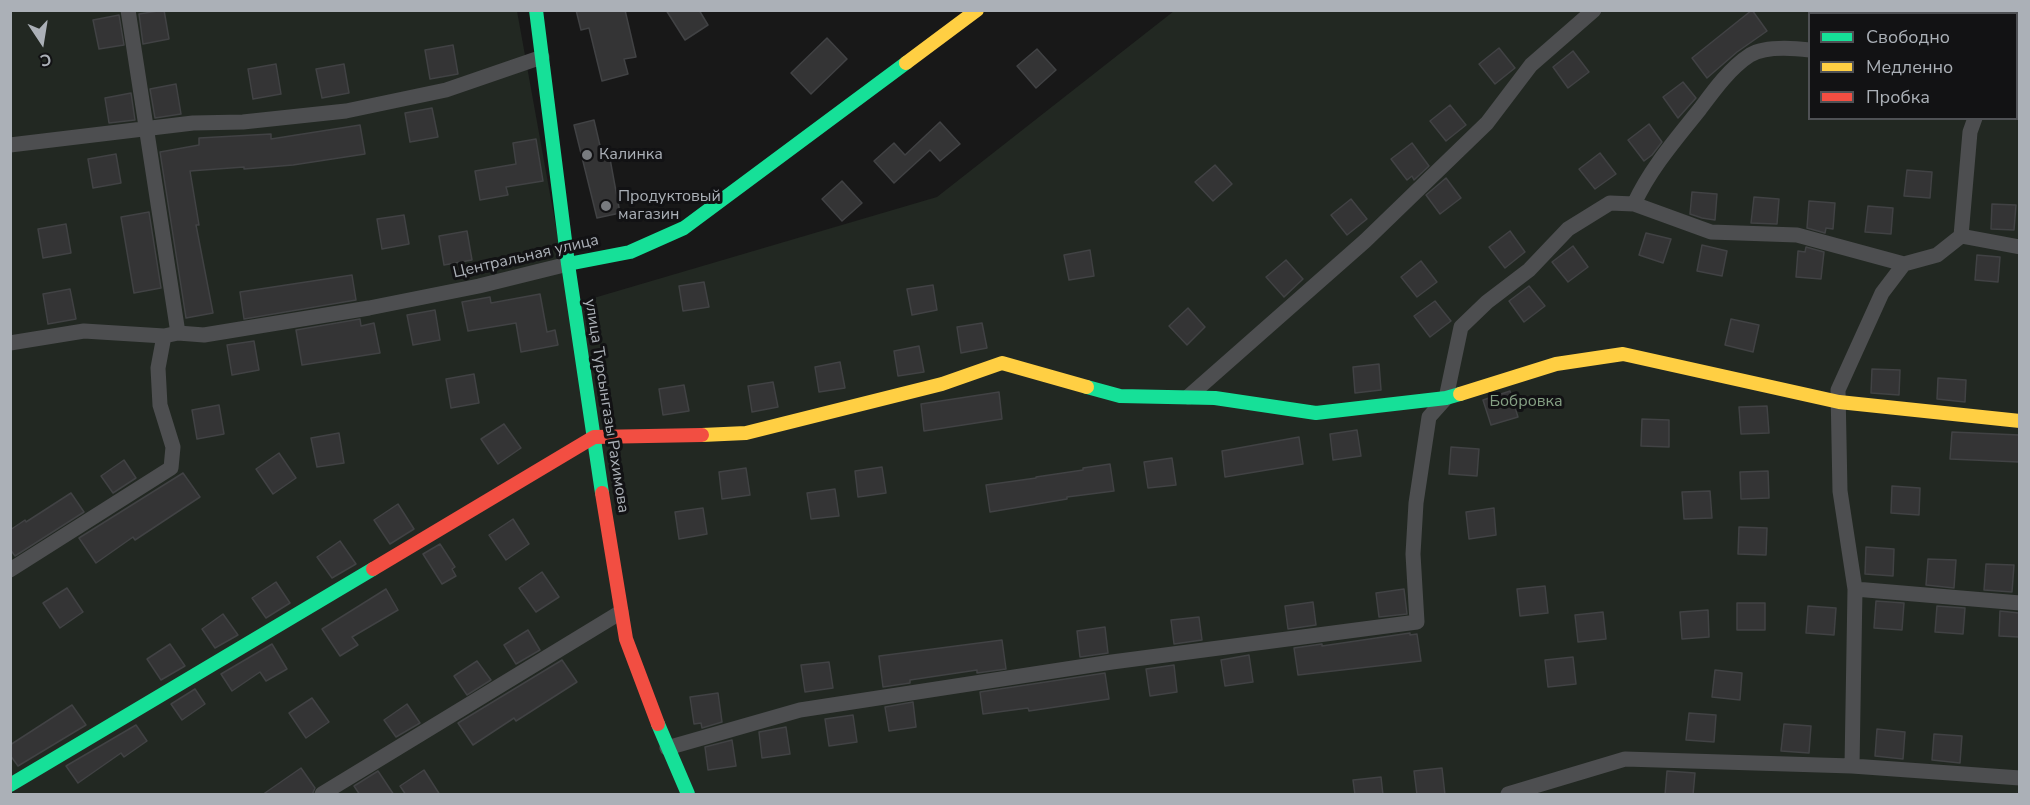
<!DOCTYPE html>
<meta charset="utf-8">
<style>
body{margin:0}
#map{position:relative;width:2030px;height:805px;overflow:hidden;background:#181818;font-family:"Nunito Sans",sans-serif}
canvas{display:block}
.frame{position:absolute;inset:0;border:12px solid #abb0b7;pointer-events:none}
.legend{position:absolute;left:1808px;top:12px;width:210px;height:108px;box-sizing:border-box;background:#121214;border:2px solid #4f5155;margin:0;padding:8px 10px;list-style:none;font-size:18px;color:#abb0b7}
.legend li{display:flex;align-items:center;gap:12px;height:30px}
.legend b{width:30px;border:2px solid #4f5155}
.north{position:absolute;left:12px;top:12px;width:60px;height:60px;-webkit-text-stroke:4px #121214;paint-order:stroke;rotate:168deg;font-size:16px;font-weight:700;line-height:24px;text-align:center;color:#abb0b7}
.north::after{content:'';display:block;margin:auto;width:21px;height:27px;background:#abb0b7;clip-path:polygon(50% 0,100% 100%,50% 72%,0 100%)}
</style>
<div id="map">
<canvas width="2030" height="805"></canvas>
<div class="frame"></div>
<ul class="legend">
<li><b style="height:8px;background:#16e098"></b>Свободно</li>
<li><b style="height:8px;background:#ffcf43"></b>Медленно</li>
<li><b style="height:8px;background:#f24e42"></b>Пробка</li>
</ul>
<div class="north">С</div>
</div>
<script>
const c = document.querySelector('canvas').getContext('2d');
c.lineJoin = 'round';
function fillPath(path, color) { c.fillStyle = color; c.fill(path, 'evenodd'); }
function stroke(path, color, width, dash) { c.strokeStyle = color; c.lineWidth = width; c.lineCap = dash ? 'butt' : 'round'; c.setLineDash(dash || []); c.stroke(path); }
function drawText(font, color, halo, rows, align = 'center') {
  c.font = font + ' "Nunito Sans",sans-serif'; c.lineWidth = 6; c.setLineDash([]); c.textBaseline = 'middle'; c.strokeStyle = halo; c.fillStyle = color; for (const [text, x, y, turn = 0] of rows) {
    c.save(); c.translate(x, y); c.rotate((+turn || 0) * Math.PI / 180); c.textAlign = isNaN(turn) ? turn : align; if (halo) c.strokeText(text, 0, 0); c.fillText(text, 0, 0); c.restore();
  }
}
const green = new Path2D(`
 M10,11H517L570,305L937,197L1174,11H2019V794H11ZM1810,14H2016V118H1810Z`);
const building = new Path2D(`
 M164,10L169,39L143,44L139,14Z
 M576,10H625L636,57L624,59L628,74L602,81L589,28L581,30Z
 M666,10H699L708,25L685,40Z
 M1752,10L1767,31L1737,52L1707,78L1692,58Z
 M119,15L124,45L99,49L93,20Z
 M827,38L847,59L811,94L791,73Z
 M453,45L458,74L430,79L425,50Z
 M1499,48L1515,68L1495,84L1479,64Z
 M1037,49L1056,70L1036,88L1017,66Z
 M1573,51L1589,72L1568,88L1553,67Z
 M276,64L281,94L253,99L248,69Z
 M344,64L349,93L322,98L316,69Z
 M1683,82L1696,98L1678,118L1663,97Z
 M176,84L181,114L155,118L150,89Z
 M131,93L135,120L109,123L105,98Z
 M1450,105L1466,125L1446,141L1430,121Z
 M432,108L438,137L410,142L405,113Z
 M594,120L601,150L608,148L620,213L597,218L574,125Z
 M940,122L960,144L940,161L930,150L894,183L874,161L894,143L905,155Z
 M1649,124L1662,142L1652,155L1644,161L1628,140Z
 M360,125L365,154L293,165L244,169V167L190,171L199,225H196L213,313L186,318L160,152L199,145V138L271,134V139Z
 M536,139L543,181L506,187L508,195L480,200L475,171L516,164L513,143Z
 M1412,143L1429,166L1414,180L1412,176L1407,180L1391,159Z
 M1600,153L1616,174L1595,189L1579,169Z
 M116,154L121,183L93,188L88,159Z
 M1215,165L1232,184L1213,201L1195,182Z
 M1907,170L1932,172L1930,198L1904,196Z
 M1446,178L1461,198L1440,214L1426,195Z
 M842,181L862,203L842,221L822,199Z
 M1692,192L1717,194L1715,220L1702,218L1690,214Z
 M1754,197L1779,199L1777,224L1751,223Z
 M1351,199L1367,219L1347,235L1331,215Z
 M1809,201L1835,203L1833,229L1826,228L1825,233L1807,228Z
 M1992,204L2016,205L2014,230L1991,229Z
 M1868,206L1893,208L1891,234L1865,232Z
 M149,212L161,288L134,293L121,217Z
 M404,215L409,244L382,249L377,219Z
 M66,224L71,253L43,258L38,229Z
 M467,231L472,260L444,265L439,236Z
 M1510,231L1525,252L1505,268L1489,247Z
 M1646,233L1671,239L1663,263L1639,255Z
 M1702,245L1727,251L1722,276L1697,271Z
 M1573,246L1588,267L1568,282L1552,262Z
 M1806,247L1824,252L1821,279L1796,277L1798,251L1805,252Z
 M1090,250L1094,276L1069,280L1064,255Z
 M1977,255L2000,257L1998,282L1975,280Z
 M1286,260L1303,279L1284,297L1266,277Z
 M1421,261L1437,282L1417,297L1401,277Z
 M352,275L356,300L244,319L240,292Z
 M704,282L709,307L683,311L679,286Z
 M933,285L937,310L912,315L907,289Z
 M1529,286L1545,306L1524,322L1509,301Z
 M70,289L76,319L48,324L43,294Z
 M540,294L547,332L555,330L558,345L521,352L516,323L468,331L462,302L490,297L491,303Z
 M1435,301L1451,321L1430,337L1414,316Z
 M1188,308L1205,327L1187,345L1169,326Z
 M435,310L440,340L413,345L407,315Z
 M360,319L361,326L374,323L380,353L302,365L296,330Z
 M1731,319L1759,325L1753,352L1725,345Z
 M982,323L987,348L961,353L957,327Z
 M254,341L259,370L232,375L227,345Z
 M919,346L924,372L898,376L894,351Z
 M840,362L845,388L819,392L815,367Z
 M1379,364L1381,390L1355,393L1353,367Z
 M1872,369L1900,370L1899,395L1871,393Z
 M474,374L479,403L451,408L446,379Z
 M1938,378L1966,380L1965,402L1937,399Z
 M773,382L778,407L752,412L748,386Z
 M684,385L689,411L663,415L659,389Z
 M1510,391L1518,417L1491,425L1483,400Z
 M999,392L1002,419L924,431L921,404Z
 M219,405L224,434L197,439L192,410Z
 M1767,406L1769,433L1741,434L1739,407Z
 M1642,419L1669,420V447L1641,446Z
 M504,424L521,448L498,464L481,439Z
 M1357,430L1361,456L1333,460L1330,434Z
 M1952,432L2019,435V462L1950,459Z
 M339,433L344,463L317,467L311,438Z
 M1299,437L1303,464L1225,477L1222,451Z
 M1451,447L1479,449L1477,476L1449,474Z
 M279,453L296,478L273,494L256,469Z
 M1172,458L1176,485L1148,488L1144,462Z
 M124,460L136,478L113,493L101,476Z
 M1110,464L1114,491L1067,497V499L990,512L986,485L1036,478V477L1083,470V468Z
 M882,467L886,493L858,497L855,471Z
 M746,468L750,495L722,499L719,472Z
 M1768,471L1769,498L1741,499L1740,472Z
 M183,473L200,497L135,540L133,537L96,563L79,538Z
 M1892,486L1920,488L1919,515L1891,513Z
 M835,489L839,516L811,519L807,493Z
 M1710,491L1712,518L1684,519L1682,492Z
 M71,493L84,512L15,556L10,549V530L25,520L26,522Z
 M398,504L414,529L390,544L374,520Z
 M703,508L707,534L679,539L675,512Z
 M1494,508L1496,535L1469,539L1466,512Z
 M513,519L529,544L506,560L489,535Z
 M1739,527L1767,528L1766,555L1738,554Z
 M340,541L356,564L332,578L317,557Z
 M440,544L455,567L452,569L456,576L442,584L423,554Z
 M1866,547L1894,549L1893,576L1865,574Z
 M1928,559L1956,560L1954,588L1926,585Z
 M1986,564L2014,565L2012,592L1984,590Z
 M542,572L559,597L536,612L519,588Z
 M276,582L290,603L266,618L252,598Z
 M1545,586L1548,613L1520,616L1517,589Z
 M67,588L83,612L60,628L43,603Z
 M386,589L398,610L352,637L358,645L340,656L322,629Z
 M1404,589L1407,614L1379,617L1376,593Z
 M1876,601L1904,603L1902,630L1874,628Z
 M1313,602L1316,625L1288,629L1285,606Z
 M1737,603H1765V630H1737Z
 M1808,606L1836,608L1834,635L1806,633Z
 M1937,606L1965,608L1963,634L1935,632Z
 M1708,610L1709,637L1682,639L1680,612Z
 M2000,611L2019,613V637L1999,636Z
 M1603,612L1606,639L1578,642L1575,615Z
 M223,614L238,635L215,648L202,629Z
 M1199,617L1202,640L1174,644L1171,620Z
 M1105,627L1108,653L1080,657L1077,631Z
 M528,630L540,650L516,664L504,645Z
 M1410,633V635L1417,634L1421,661L1298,675L1294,648L1322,644V646Z
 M1002,640L1006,669L977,673V670L910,680V683L883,687L879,656Z
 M170,644L185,666L161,680L147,659Z
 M272,644L287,669L266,681L260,672L232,691L221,674Z
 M1249,655L1253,682L1225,686L1221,660Z
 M1573,657L1576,684L1548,687L1545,660Z
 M562,660L577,682L516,721L514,718L473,745L458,723Z
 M477,661L491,680L467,695L454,676Z
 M829,662L833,688L805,692L801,665Z
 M1174,665L1177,692L1150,696L1146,669Z
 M1715,670L1742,673L1740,700L1712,697Z
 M1105,673L1109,699L1029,711L1028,708L983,714L980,692Z
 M195,689L205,704L182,720L171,704Z
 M718,693L722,722L702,728L701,723L694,724L690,697Z
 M312,698L329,722L306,738L289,713Z
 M913,702L916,727L889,731L885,707Z
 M407,704L420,723L396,737L384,720Z
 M72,705L86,725L18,766L10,755V745Z
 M1689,713L1716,715L1714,742L1686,740Z
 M853,715L857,742L829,746L825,719Z
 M1784,724L1811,726L1809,753L1781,751Z
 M136,725L147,741L124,757L121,753L78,783L66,766Z
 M786,727L790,754L762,758L759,732Z
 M1877,729L1905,732L1903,759L1875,756Z
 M1934,734L1962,736L1960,763L1932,760Z
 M732,740L736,766L708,770L705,747Z
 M301,768L315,788L312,795H262Z
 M1442,768L1445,795H1417L1414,771Z
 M424,770L440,795H406L400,786Z
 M378,771L394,795H360L354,786Z
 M1667,771L1695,773L1693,795H1665Z
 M1381,777L1383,795H1355L1353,780Z`);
const street = new Path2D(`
 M128,10L178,333
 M2016,86H2020
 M10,145L193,123L243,122L346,111L446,90L542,57
 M1634,204L1711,232L1797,235L1904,264
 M1961,236L2020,247
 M10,343L84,331L164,336L178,333L204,335L369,308L479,286L568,264
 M1188,397L1365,241L1487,123L1531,65L1594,10
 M10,570L171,468L173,447L160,405L158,368L164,336
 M1855,589L2020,603
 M667,748L800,710L1112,662L1417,622L1413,554L1416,503L1429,417L1446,398L1461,327L1487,302L1529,270L1568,229L1610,203L1634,204C1650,169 1676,139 1700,109C1714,90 1730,68 1750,55C1765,46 1793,48 1810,50
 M1852,766L1855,589L1840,491L1838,390L1882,293L1904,264L1937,255L1961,236L1970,132L1975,118
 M322,794L621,612
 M1508,794L1625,759L1852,766L2020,778`);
const fast = new Path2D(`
 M536,10L568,264L602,493
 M568,264L630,252L684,228L906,63
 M1087,387L1120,396L1215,398L1316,413L1446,398L1460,394
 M658,724L688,794
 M10,785L373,569`);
const slow = new Path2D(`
 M906,63L977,10
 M1460,394L1556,364L1623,354L1839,402L2020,421
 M702,435L746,433L942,384L1002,363L1087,387`);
const jam = new Path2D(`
 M602,493L626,639L658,724
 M373,569L594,437L702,435`);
const markers = [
 [587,155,6,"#787b7f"],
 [606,206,6,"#787b7f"]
];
const poiNames = [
 ["Калинка",599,155],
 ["Продуктовый",618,197],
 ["магазин",618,215]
];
const streetNames = [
 ["Центральная улица",526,257,-13],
 ["улица Турсынгазы Рахимова",606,406,81]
];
const parkNames = [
 ["Бобровка",1526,402]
];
fillPath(green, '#222822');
fillPath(building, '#343435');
stroke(building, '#414244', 1.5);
stroke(street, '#4d4e50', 15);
stroke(fast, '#16e098', 14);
stroke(slow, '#ffcf43', 14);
stroke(jam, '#f24e42', 14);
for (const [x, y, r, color] of markers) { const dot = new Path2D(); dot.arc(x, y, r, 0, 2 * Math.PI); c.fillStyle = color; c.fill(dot); stroke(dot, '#121214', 2); }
drawText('16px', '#abb0b7', '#121214', poiNames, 'left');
drawText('16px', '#abb0b7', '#121214', streetNames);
drawText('16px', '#85a084', '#121214', parkNames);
</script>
